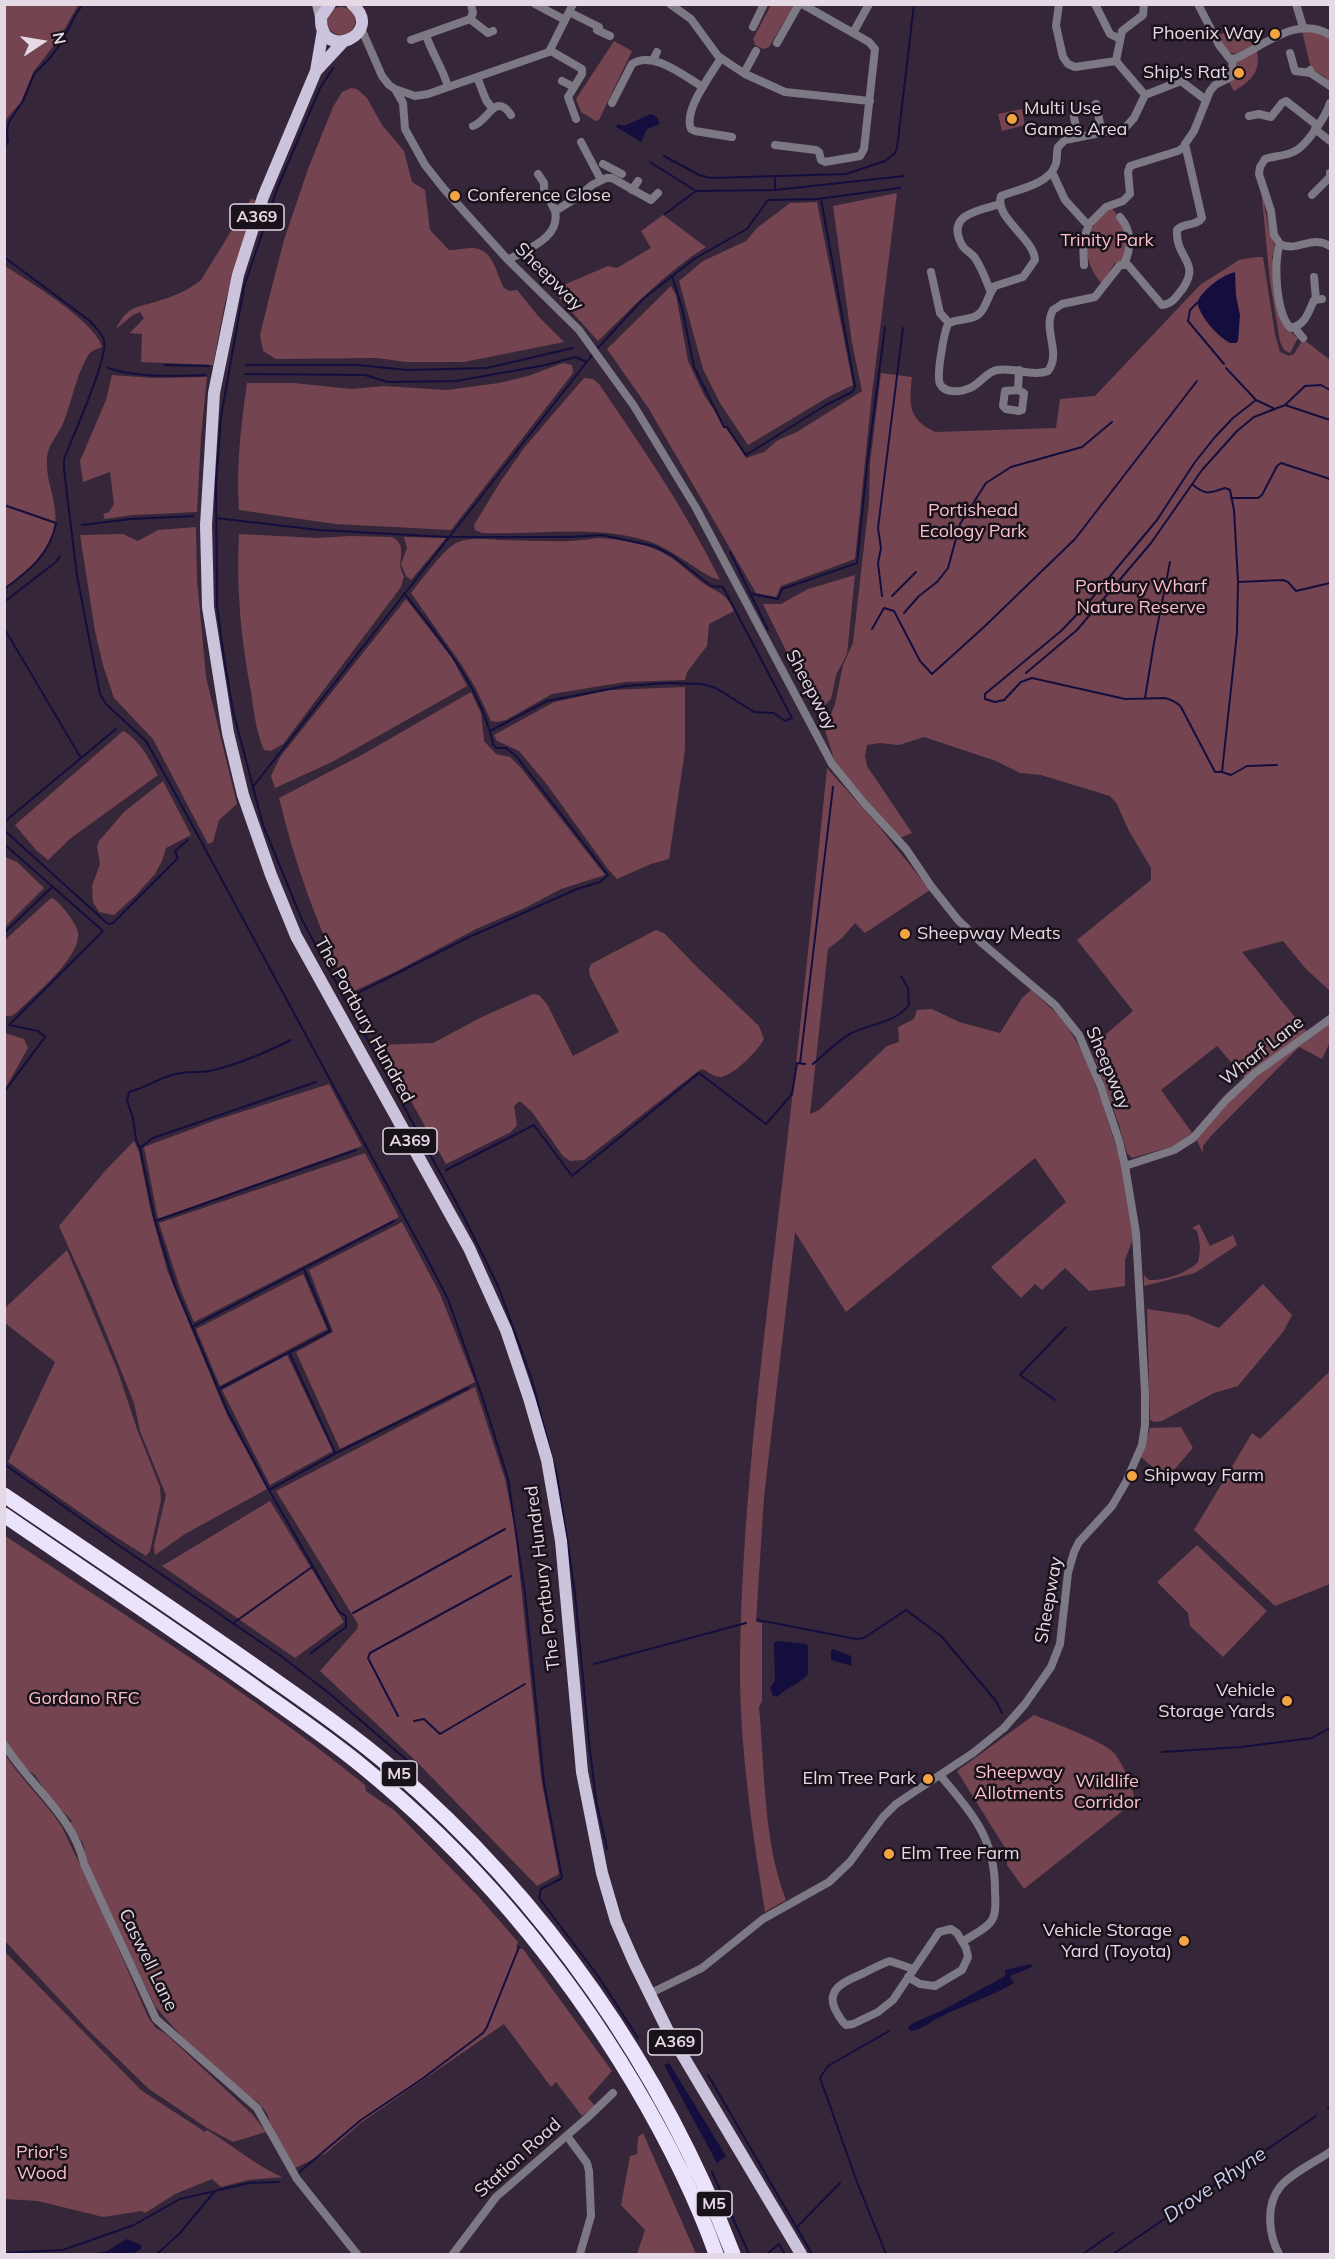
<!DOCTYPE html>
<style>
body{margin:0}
#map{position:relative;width:1335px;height:2259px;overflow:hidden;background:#362639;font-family:Mulish,sans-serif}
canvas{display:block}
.frame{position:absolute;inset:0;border:6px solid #e4d9e5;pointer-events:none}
.north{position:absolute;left:12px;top:12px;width:60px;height:60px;-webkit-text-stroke:4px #19121a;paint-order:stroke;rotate:78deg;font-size:16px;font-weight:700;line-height:24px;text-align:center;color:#e4d9e5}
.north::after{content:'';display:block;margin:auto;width:21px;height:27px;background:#e4d9e5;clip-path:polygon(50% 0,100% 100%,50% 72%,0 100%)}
</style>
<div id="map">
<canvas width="1335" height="2259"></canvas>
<div class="frame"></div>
<div class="north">N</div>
</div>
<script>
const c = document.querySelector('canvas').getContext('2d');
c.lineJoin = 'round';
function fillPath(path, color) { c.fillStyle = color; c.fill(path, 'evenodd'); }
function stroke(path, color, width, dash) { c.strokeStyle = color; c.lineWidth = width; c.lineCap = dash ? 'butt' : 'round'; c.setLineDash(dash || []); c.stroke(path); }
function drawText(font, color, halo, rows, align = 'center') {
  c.font = font + ' Mulish,sans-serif'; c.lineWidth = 5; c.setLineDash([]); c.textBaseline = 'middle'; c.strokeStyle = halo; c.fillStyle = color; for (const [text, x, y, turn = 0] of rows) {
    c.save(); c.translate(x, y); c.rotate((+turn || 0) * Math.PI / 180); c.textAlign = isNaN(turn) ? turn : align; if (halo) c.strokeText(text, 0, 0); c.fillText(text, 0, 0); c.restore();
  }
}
const green = new Path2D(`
 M5,4L78,5L59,39L34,71L21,102L7,118L5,125Z
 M771,5H794L769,47L763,49L755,45L753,39Z
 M327 21a14 14 0 1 1 28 0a14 14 0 1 1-28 0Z
 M1230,31L1245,35L1253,45L1237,54L1227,52L1217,35Z
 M1302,31L1314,32L1330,38V83L1325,77L1311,69Z
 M614,41L632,51L599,120L596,121L581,112L576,99Z
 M1257,51C1261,72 1251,81 1234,91L1229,82L1235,75L1237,62Z
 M351,88L357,89L367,98L382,125L404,151L412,182L425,190L430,230L449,250C457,250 465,248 473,248C494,249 496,274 504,288L509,291L517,290L539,317L564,342L464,362H406L377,358L276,359L263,351L260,335L270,294L284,240L308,169L333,107L342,92Z
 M1022,109L1025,125L1002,131L998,114Z
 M1261,189C1266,208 1267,229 1275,246L1272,258L1274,261L1280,319L1284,326L1298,338L1290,353L1284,350L1280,342L1270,282Z
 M897,193L872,393L855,559L781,586L776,597L756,593L649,409L607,349L671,286L676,295L688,361L704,395L746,458L764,452L778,440L797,432L862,391L852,343L833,206Z
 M251,199L256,200L225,303L213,365L141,362L142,334L130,333L144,318L140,312L133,315L116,329C127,306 136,308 158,301C172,297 189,290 201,280Z
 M817,202L853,385L830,396L748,445L720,403L703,369L679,281L703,261L746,241L757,228L790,203Z
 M1112,208C1126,227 1129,237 1122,260L1114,264L1102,284C1079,258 1082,226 1112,208Z
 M663,215L706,247C666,272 632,308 598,341L552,290L608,266L617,268L651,248L641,231Z
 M1256,257H1263L1275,334L1280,352L1289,356L1294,354L1303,339L1330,360V991L1306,969L1283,941L1242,952L1307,1032L1245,1078L1217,1046L1161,1090L1193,1134L1177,1145L1132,1158L1127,1153L1119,1125L1091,1047L1133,1011L1077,940L1151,880V868L1129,831L1117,804L1110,796L1041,775L1020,773L996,761L924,737L899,745L880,743L867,745L865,756L867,766L912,833L900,838L839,768L834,759L825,730L835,704L843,665L853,643L869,502L870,463L881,373L912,377C909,405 908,419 935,432L1056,428L1060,399L1095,396L1200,285L1239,260Z
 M5,266C28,281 95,321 102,347C96,349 90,351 87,357C76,377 72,400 64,421C59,435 48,443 47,458C45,485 62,508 53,535C45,560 23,573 5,588Z
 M563,363L572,365L573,373L451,530L335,524L239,510C236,467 241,425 247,383H294L351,389L384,386L447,390L499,383L528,376Z
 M112,375L153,378L207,377L201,437L197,512L133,515L105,519L103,514L109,512L114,504L110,472L83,482L80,461L106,400Z
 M584,378L593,379L599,384C642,447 686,511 720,580L711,577C691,566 672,550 651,542C597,524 537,535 482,533L475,530L474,525L499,484L524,448Z
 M196,527L197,579L206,677L237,804L219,820L213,842L208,844L153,739L114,698L103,665L95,631L80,535L123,534L138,541L158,530Z
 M239,534L318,538L350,536L392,537C410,546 394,562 404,576L401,587L283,744L271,751L264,750C256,731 254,712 251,692C241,640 236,587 239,534Z
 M404,537L446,538L411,580L406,576L401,564L407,548Z
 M597,538C620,539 651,544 670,557C681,564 690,573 700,581C716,593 725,590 734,611L709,624L707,646L687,672L685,680L625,682L552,694L506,720L497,722L491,721L475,687L461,664L411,593C422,580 443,549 458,542C470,537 487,539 500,540C532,540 566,544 597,538Z
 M855,575L847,654L836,675L831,699L824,706L814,702L804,687L763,604H781L808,589Z
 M406,599L452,658L467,686L332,762L275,788L271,776L280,757Z
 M685,687V750L669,859L651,864L617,879L608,869L545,782L519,751L497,741L494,735L554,702L610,690Z
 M471,692L481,713L484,741L496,754L510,757L521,768L605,875L561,889L527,907L476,929L397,971L350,993C319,931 295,865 279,798L360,756Z
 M123,731C140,740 149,759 158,775L71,838L48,860L36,850L15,825Z
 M827,768L876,823L930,890L865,933L855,923L842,938L828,949L810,1114L819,1110L887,1046L899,1042L898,1027L914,1019L917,1010L932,1009L959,1022L1000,1033L1022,998L1031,990L1055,1012L1069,1029L1083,1053L1102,1102L1121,1163L1133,1239L1125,1260V1286L1089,1291L1065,1268L1042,1290L1035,1284L1021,1298L991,1267L1066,1202L1035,1158L846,1312L795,1232L764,1497L756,1622L762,1623V1701L759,1707C765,1771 763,1840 786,1900L765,1912C753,1833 740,1752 740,1671C741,1517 761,1364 779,1210C797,1063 812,915 827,768Z
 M163,781L191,835L166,848L162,861L155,874L136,895L114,915L99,912L93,902L92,886L100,864L97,847L99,841L124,812Z
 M5,857L17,862L44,888L5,927Z
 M53,898C61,904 76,923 78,932C82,957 32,997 16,1013L11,1016H5V940L50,899Z
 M656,930L664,933L698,968L759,1026L764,1039C759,1050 732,1077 720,1077C713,1077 708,1071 702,1069L697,1072L584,1160L570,1161L563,1156L532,1112L520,1101L514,1106L517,1125L511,1132L446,1164L380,1045L433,1043L482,1017L533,994L539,995L547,1004L573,1056L619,1032L590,976L589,969L591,964Z
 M1330,1022V1042L1322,1059L1299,1047L1211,1136L1203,1146V1153L1196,1139L1229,1101L1270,1066Z
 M5,1033L24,1039L28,1048L5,1089Z
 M329,1084L362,1146L158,1219L144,1147L216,1120Z
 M134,1141L139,1152L150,1208L167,1270L227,1415L267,1489L185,1534L155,1555L154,1546L166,1495L140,1431L134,1403L114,1353L92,1299L59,1226L104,1172Z
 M365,1153L399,1217L194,1322L181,1291L159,1223Z
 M402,1222L440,1294L475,1382L340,1449L296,1352L333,1332L309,1270Z
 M1199,1224L1210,1246L1233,1235L1237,1245L1195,1273L1144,1286V1275L1149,1280C1164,1281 1187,1273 1198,1262C1201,1251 1200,1242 1197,1231L1192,1228Z
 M67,1250L117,1369L137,1429L160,1487L161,1500L150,1551L146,1556L108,1532L8,1462L55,1362L5,1323V1308Z
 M303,1274L327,1329L220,1386L196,1329Z
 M1263,1284L1292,1315L1283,1332L1238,1386L1214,1393L1162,1421L1154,1422L1150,1420L1147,1309L1188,1315L1219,1328Z
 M287,1355L333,1451L270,1485L222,1390Z
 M1330,1371V1584L1275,1606L1194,1530L1252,1433L1260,1439Z
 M475,1387L505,1479L515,1529L541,1778L559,1874L537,1886L417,1762L320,1671L357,1629L358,1624L276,1491Z
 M1181,1427L1193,1448L1166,1479L1141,1457L1150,1428Z
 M270,1501L344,1622L295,1658L162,1566Z
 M4,1535C126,1617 252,1693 365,1785L366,1791L395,1811L477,1895L518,1942L516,1948L523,1949L612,2071L588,2098L595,2106L582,2116L556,2082L551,2087L504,2024L362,2122L326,2153L293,2169C286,2155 277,2142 272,2128C269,2120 268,2113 262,2107C255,2098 245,2095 236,2088C208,2062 179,2036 155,2006L88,1866L83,1843L69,1824L72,1821L49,1797L35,1775L22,1766L5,1738Z
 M1197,1545L1267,1611L1223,1657L1190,1626L1188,1613L1157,1582Z
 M1034,1715C1051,1722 1106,1742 1115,1754C1125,1768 1132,1785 1135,1801L1024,1889L1007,1865V1851L957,1771Z
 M4,1753C22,1781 45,1801 62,1827L103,1913L148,2017L156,2028L166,2034L253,2115L266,2132L233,2142L207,2128L149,2089L87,2029L5,1941Z
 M4,1951L141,2090L205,2132L207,2130C232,2145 255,2165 282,2177L248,2180L221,2187L212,2179L175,2194L145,2213L142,2211L103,2217L38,2201L5,2199Z
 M643,2133L696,2254H637L645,2230L621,2205L630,2156L637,2154L638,2137Z`);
const water = new Path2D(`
 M651,114L657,117L660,124L647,129L641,142L616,127L618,124L624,126Z
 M1235,272L1236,296L1240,315L1238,341L1236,343H1230C1216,335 1202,319 1197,303C1202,290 1222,275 1235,272Z
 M778,1641L806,1644L808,1647V1674C800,1684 787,1687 777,1697L773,1696L770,1688L775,1681L774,1643Z
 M833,1649L851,1656L852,1666L831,1660V1650Z
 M1031,1964L1032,1967L1010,1976L1014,1983C992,1996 967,2004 944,2015C932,2020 923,2030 910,2031L908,2027L913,2023L943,2010L1005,1976V1970Z
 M669,2063L726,2156L717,2163L664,2065Z
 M127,2239L141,2245V2249L132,2254H92L107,2251Z`);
const stream = new Path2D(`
 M333,68L320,88L277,189L244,287L221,417L216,484L217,606L224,657L233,711L263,825L302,920L462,1213L498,1286L531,1377L557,1476L567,1538L575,1594L589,1742L596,1801L607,1849
 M4,148L8,141L7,130L9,122L23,101L34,74L50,58L61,43L76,14L83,4
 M664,156L699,175L711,178L846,174L885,161L895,153L897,148L914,4
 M650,162L696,191L775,190L904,176
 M775,177V189
 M665,214L696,191
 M4,257L90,321C95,327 102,333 104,340C109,357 72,438 64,459V469L77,576L100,694L106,704L146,741L170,784L426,1257L448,1299L456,1322L483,1399L508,1479L525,1594L544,1783L562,1878L541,1889L539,1898L598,1976L638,2038
 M672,276L682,308L694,367L724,427H727L746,455L826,405L852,392L855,387L821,199
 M1197,303L1190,310L1188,321L1224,364
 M596,350L643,299L694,259L747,229L768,200L817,199L900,188
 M165,365L209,366
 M246,365H357L408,370L487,368L573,348
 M108,368C138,378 174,376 206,375
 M1226,368L1256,400L1273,408
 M245,374L365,375L388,382L456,381L546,365L575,357L585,361
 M1285,405L1330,420
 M1193,485C1207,496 1209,493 1225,488L1230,490L1234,510L1238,582L1283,580L1288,582L1296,591L1330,583
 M1231,498H1258L1262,495L1277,466L1281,463L1330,479
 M4,505L56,523C51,553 28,572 4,589
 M216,518L319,530L448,537H569L602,535L654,546L673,556L711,586L723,587L792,718L785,721L774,713L754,712L716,688L702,684L668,683L625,686L547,701L490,731
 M82,525L131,519L193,516
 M730,552L768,630
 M1238,582L1237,633L1222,772H1215L1181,707C1177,702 1172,700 1165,698L1125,699L1032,678L1021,682L1004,700L995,702L985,699V694L1061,631L1087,604L1157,520L1195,462L1215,437L1233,418L1256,400
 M752,594L778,599L782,589L857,563L868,457L885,327
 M882,596L878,563L881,548L878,528L903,328
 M892,596L916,572
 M4,602L56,562L60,556
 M904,613L919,596L937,582L948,568L960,524L986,483L1011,467L1082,447L1112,422
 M4,628L81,758
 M872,629L884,608L894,611L920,661L932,674L984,627L1075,539L1197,381
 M1026,673L1077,630L1151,543L1202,470L1237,431L1254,417L1285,405L1305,386L1321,385L1330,390
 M1145,698L1154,643L1170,562
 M1222,772L1231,775L1247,766L1277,765
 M252,788L593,354
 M4,822L116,729
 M4,830L108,924L113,923L178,858L175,851L188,840
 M4,844L103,931L9,1025L38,1031L45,1037L4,1092
 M4,933L52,887
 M344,1000L467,938L577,889L600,882L608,875L516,756L506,748H496L493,744C480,685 440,639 404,593
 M291,1040C265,1053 238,1065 209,1071C197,1073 184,1071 172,1075C157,1079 145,1088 129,1092L127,1101L133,1118L136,1140L140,1148L155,1221L175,1286L227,1410L269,1490L339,1612L346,1616V1627L311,1653
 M800,1063L833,787
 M813,1064C825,1054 837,1041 850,1034C870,1023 894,1024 909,1005L908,988L901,976
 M140,1148L153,1138L316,1082
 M446,1170L534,1125L572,1176L699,1073L766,1124L792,1094L797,1063L805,1064
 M155,1221L356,1150
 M192,1327L394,1221
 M289,1352L335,1453
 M219,1389L330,1331L304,1269
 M1055,1400L1020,1375L1066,1327
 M4,1464L117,1544L281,1656L330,1694L416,1768
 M269,1490L336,1453L468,1388
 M353,1613L505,1529
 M758,1620L856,1639L864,1638L906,1610L941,1636L996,1701L1002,1713
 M232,1624L312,1567
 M594,1664L746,1623
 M398,1716L368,1658L370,1653L511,1576
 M414,1721L424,1719L440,1734L525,1684
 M1162,1752L1241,1747L1312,1738L1330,1728
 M708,2075L812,2254
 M1328,2108L1330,2107
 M712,2172L749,2254
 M297,2174L361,2120L422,2079L483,2033L487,2027L519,1947
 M797,2227L840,2183
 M4,2253L63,2250L134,2225L180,2199L215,2191
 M157,2254L180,2233L215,2191L248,2183L279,2182
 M767,2254L779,2244L785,2254
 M886,2254L857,2182L820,2078L828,2066L889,2031
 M1083,2254L1113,2233
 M1113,2254L1316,2116`);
const street = new Path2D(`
 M535,4L565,20
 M670,4L691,19L718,56L745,74L785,92L870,101
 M1059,4L1056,26L1063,57L1068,64L1075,67L1116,61L1145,95
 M1095,4L1110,34L1120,39
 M1198,4L1219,45L1230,59L1237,58C1266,44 1298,15 1330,35
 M1296,4L1303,27
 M569,12L599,27L597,30L610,36
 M470,19L488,33L493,31
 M753,27L764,4
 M361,28L382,76L389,85L395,89L403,103L405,129L425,165L444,189L508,260L579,330L634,406L696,508L832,764L864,803L906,849L931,886L958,920L983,944L1055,1005L1079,1035L1101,1087L1119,1141L1125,1166L1136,1233L1145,1392V1425L1142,1445L1126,1482L1112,1506L1079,1542L1074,1552L1068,1573L1060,1644L1051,1667L1025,1704L1004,1728L973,1753L896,1804L883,1817L850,1862L829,1882L763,1919L702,1968L649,1994
 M853,33L869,4
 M426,35C432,54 443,68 448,87
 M411,40L470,19L473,13L471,4
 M777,43L799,4
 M551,51L582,69V74L568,97L576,119
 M1290,53L1295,71L1311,73
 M721,58C711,75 683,110 691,129L695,131L732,137
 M653,60L657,52
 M1116,61L1122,31L1143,15L1144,4
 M1310,70L1312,74L1330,86
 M744,73L756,51
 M477,77L486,100L492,108
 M562,81L574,87
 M395,89L415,96L428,94L549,52L573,4
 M1145,95L1134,118L1125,128L1065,140L1058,147C1056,153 1058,160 1055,166C1049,184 1016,190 1001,196C994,218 1034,238 1035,260L1023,277L995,286C988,294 987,306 980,313C972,322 957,317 948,324C944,333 936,376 940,384C945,394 962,392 970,388C980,384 986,372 997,370C1014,367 1033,377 1048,371C1062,352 1042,330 1053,310L1062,304L1095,297L1120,265H1128L1162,305C1169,305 1173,301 1177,296C1206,262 1175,261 1177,230C1183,222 1196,227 1202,218L1185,144L1194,131L1210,91L1215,85L1231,77L1233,59
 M1145,95L1181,81L1206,100
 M612,103L632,64C653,50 684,76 703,87
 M1330,103C1326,116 1306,147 1293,152C1285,156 1274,156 1265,159L1260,167L1259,174L1271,211L1274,235L1280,244C1297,253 1311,234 1330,246
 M1096,104L1102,133
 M1249,116L1259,114L1271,117L1282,103L1286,101L1318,126
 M1074,117L1078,136
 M473,126C488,122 495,91 511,115
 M1315,129L1330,141
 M581,142L601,180
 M775,145L816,150L819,152L821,160L825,162L860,156L864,149L875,49L869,42L802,4
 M603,164L622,174
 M1052,172L1065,200L1085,222L1089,224L1106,207L1123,201L1130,194L1128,172L1130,166L1178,151L1184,147
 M538,174L544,183V189L555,211
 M632,190L638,181
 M1312,195L1330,177V173
 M1120,217C1132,231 1132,247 1124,264
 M1280,244C1273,260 1276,317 1291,328C1306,324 1308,313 1314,300L1322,299
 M508,260C527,249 561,238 555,211L578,197L592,185L606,178H612L651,200L658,193
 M1084,265L1083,241L1089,224
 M931,272L940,313L949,323
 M1314,277L1316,299
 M991,292C986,281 982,268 975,258C972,253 965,251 962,245C945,214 980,210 1000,204
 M1294,327L1303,338
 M1018,390L1024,393L1022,410L1019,411L1006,409L1003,406L1005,391L1018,390L1019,370
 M1125,1166L1174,1150L1193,1138L1226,1100L1255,1073L1330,1019
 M4,1744C28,1784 74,1816 84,1864L156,2019L257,2108L297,2179L357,2254
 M940,1775C972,1814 995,1837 995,1890C995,1899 997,1910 993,1918C989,1928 972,1935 964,1941
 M908,1977L920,1984L935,1986L962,1970L968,1957L966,1948L957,1933L951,1929L939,1932L893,2000L878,2012L853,2024L846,2025C841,2021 838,2015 835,2009C825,1988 848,1980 864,1973C872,1969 881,1964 890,1961L913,1969
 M567,2136L587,2163L589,2171L591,2216L580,2254
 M453,2254L496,2197L587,2118L613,2093
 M1279,2254C1269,2235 1265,2206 1280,2187C1290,2174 1317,2161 1330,2152`);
const secondary = new Path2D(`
 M318,4L321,17`);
const primary = new Path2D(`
 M330,4L321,17C319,64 387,34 352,4
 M323,30L316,71L263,197L238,275L214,393L206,525L208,607L228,733L243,795L271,875L296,936L469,1248L506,1330L529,1398L547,1460L561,1541L582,1772L602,1873L616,1921L634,1962L667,2029L801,2254
 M317,70L343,42`);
const highway = new Path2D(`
 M4,1495C91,1554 178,1612 263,1672C307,1703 352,1734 393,1769C545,1900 662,2068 733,2254
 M4,1515C90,1574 176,1631 260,1691C294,1715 329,1739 362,1766C471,1855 562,1963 634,2084C666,2138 695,2195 716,2254`);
const markers = [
 [1275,34,6,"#f3a442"],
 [1239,73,6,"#f3a442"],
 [1012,119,6,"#f3a442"],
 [455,196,6,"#f3a442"],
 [905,934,6,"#f3a442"],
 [1132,1476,6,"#f3a442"],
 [1287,1701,6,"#f3a442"],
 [928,1779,6,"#f3a442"],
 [889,1854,6,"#f3a442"],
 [1184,1941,6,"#f3a442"]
];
const shields = [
 [257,217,54],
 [410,1141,54],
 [399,1774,36],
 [675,2042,54],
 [714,2204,36]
];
const shieldNames = [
 ["A369",257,217],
 ["A369",410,1141],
 ["M5",399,1774],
 ["A369",675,2042],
 ["M5",714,2204]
];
const poiNames = [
 ["Phoenix Way",1263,34],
 ["Ship's Rat",1227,73],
 ["Multi Use",1024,109,"left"],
 ["Games Area",1024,130,"left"],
 ["Conference Close",467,196,"left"],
 ["Sheepway Meats",917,934,"left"],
 ["Shipway Farm",1144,1476,"left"],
 ["Vehicle",1275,1691],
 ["Storage Yards",1275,1712],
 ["Elm Tree Park",916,1779],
 ["Elm Tree Farm",901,1854,"left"],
 ["Vehicle Storage",1172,1931],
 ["Yard (Toyota)",1172,1952]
];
const parkNames = [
 ["Trinity Park",1107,241],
 ["Portishead",973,511],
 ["Ecology Park",973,532],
 ["Portbury Wharf",1141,587],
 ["Nature Reserve",1141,608],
 ["Gordano RFC",84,1699],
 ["Sheepway",1019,1773],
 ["Allotments",1019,1794],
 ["Wildlife",1107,1782],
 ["Corridor",1107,1803],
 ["Prior's",42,2153],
 ["Wood",42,2174]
];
const streetNames = [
 ["Sheepway",549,277,45],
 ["Sheepway",811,690,62],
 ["The Portbury Hundred",364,1020,61],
 ["Wharf Lane",1262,1051,-38],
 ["Sheepway",1108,1068,67],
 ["The Portbury Hundred",543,1578,-97],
 ["Sheepway",1049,1600,-80],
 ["Caswell Lane",148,1960,64],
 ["Station Road",518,2158,-42]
];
const waterNames = [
 ["Drove Rhyne",1215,2185,-34]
];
fillPath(green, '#744550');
fillPath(water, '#130e3e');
stroke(stream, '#130e3e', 2);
stroke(street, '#7c7884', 8);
stroke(secondary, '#aaa3b6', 12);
stroke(primary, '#ccc4dc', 12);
stroke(highway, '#ebe3fb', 15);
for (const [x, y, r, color] of markers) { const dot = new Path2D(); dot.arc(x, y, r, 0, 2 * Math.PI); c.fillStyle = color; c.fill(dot); stroke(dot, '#19121a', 2); }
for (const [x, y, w] of shields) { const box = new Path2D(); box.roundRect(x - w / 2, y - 13, w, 26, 4.5); c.fillStyle = '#19121a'; c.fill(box); stroke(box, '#e4d9e5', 1.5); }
drawText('bold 16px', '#e4d9e5', null, shieldNames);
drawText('18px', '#e4d9e5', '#19121a', poiNames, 'right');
drawText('18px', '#fbbfcb', '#19121a', parkNames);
drawText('18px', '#e4d9e5', '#19121a', streetNames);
drawText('italic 20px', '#cbcff1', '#19121a', waterNames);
</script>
